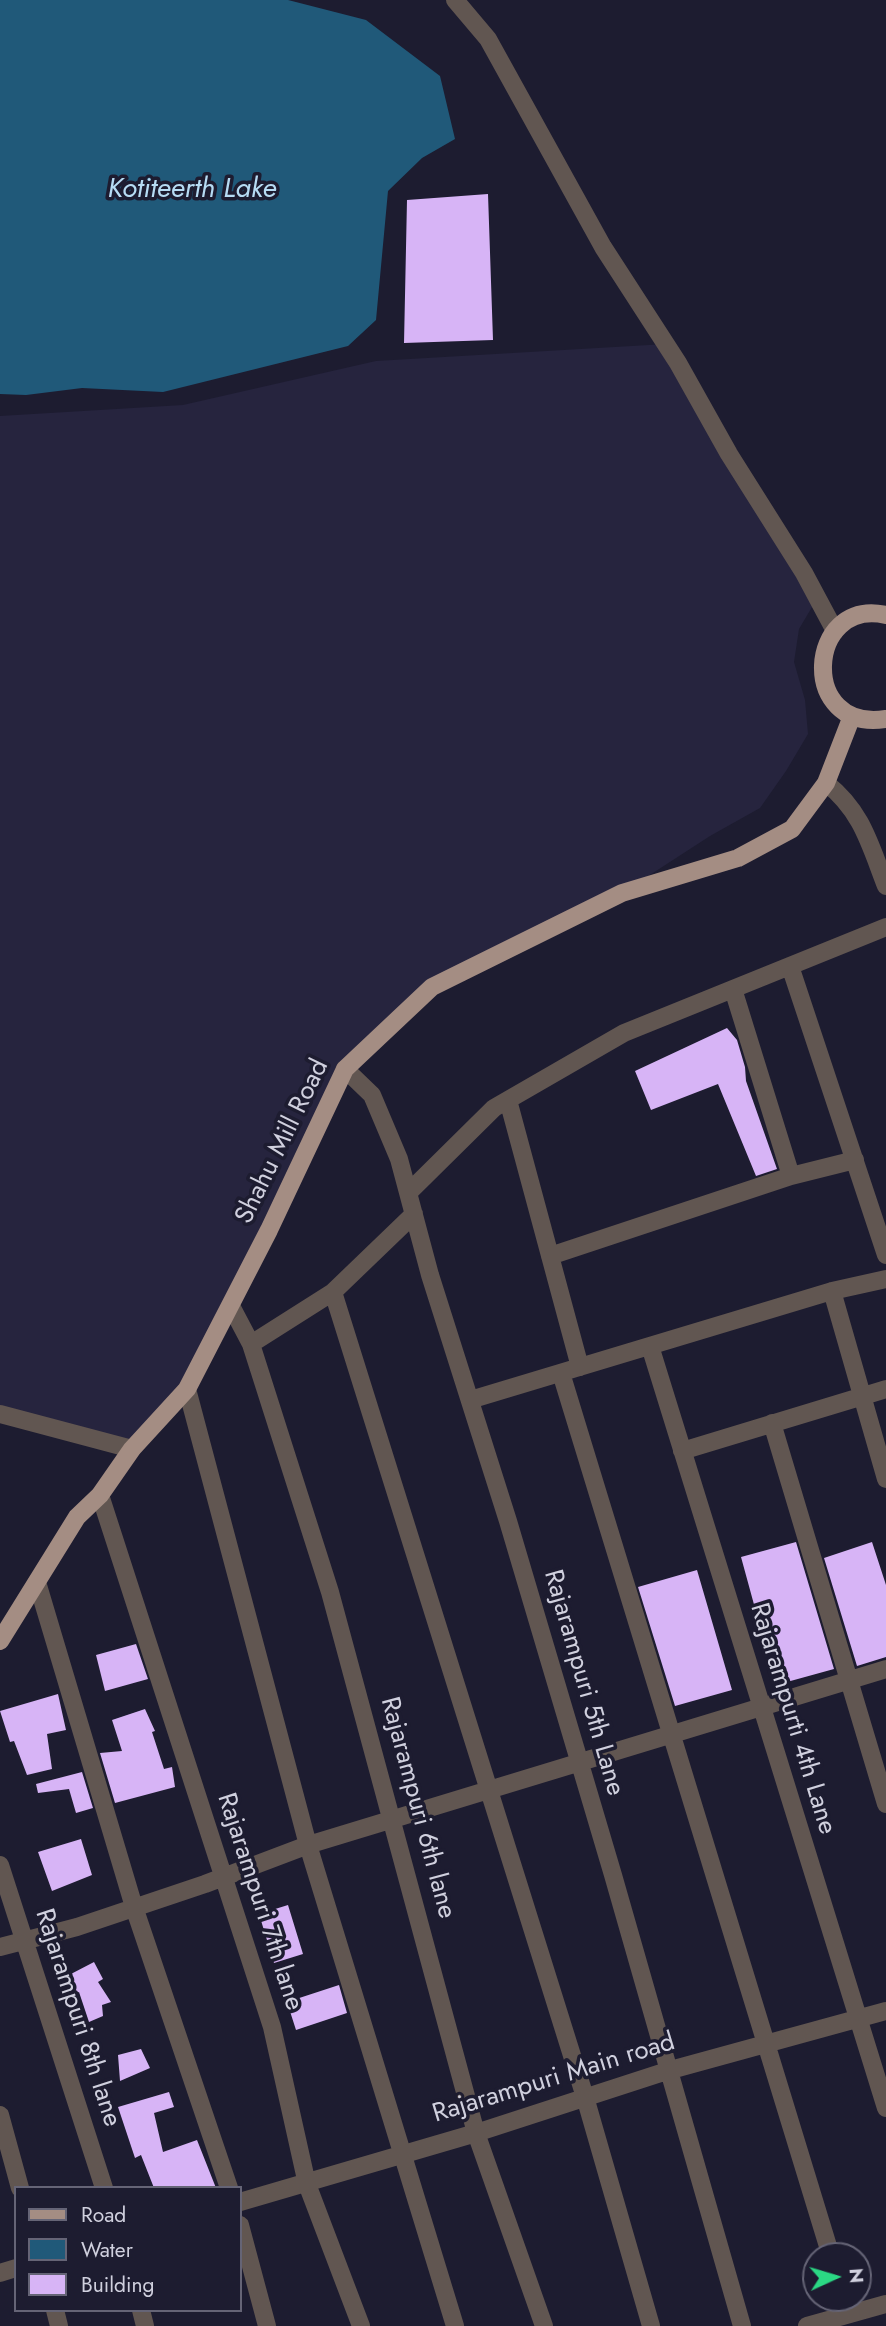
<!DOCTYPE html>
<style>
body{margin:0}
#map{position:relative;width:886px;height:2326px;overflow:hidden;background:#1d1c30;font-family:Jost,sans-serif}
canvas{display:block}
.legend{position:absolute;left:14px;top:2186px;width:228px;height:126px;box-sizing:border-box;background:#1d1c30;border:2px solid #656476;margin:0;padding:9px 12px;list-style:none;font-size:21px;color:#d0d0de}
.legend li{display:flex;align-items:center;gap:14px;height:35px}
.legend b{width:35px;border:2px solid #656476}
.north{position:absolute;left:802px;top:2242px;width:70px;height:70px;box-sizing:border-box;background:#1d1c30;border:2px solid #656476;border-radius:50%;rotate:86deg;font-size:19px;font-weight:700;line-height:28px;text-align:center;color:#d0d0de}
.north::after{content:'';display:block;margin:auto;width:24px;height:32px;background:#2bd884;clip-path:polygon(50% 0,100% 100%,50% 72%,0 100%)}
</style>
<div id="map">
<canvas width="886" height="2326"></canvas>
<ul class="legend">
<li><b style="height:9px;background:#a48d83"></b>Road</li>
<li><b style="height:19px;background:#205979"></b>Water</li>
<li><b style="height:19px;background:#d7b4f6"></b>Building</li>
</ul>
<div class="north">N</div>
</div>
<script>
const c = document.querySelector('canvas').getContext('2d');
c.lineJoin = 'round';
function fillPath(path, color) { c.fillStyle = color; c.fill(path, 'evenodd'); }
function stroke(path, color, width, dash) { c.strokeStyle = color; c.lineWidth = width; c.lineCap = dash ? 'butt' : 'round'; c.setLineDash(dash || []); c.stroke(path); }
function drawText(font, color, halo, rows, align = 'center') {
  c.font = font + ' Jost,sans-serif'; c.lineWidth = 7; c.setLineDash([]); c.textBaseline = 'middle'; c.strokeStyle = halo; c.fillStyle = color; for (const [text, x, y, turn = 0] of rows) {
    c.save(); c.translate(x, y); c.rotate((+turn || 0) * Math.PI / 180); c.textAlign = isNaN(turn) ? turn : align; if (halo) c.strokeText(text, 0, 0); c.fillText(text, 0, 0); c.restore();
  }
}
const built = new Path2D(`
 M666,344L815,602L799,629L794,662L805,700L808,734L786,771L760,808L710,836L622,893L432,987L351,1063L216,1336L132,1449L0,1414V416L183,405L376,361Z`);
const water = new Path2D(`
 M0,0H288L366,20L440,76L455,139L422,158L388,191L376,320L348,346L163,392L82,388L26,395L0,394Z`);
const building = new Path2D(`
 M488,194L493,340L404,343L407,200Z
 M727,1028L737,1040L745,1067L746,1081L777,1169L756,1176L718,1084L651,1110L635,1071Z
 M796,1542L834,1669L776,1685L741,1557Z
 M872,1542L886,1585V1657L857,1666L824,1558Z
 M697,1570L732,1690L675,1706L638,1587Z
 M136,1644L148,1679L105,1691L96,1655Z
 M58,1694L66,1730L47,1734L52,1769L27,1775L14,1741L10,1742L0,1711Z
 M145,1709L155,1731L152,1732L164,1769L172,1767L175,1787L115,1803L100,1753L122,1751L112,1720Z
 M82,1772L93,1808L76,1813L69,1789L38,1793L36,1784Z
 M81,1839L92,1875L52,1891L38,1852Z
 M288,1905L303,1954L274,1963L259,1914Z
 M94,1962L103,1979L98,1982L111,2002L102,2005L103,2016L89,2022L79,1992L74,1994L69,1975Z
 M339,1985L347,2013L296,2030L287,2002Z
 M141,2049L150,2068L120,2081L118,2055Z
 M169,2092L174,2107L154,2113L163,2152L197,2140L216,2188H154L141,2155L135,2158L118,2107Z`);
const minor = new Path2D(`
 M455,0L488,39L603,247L678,363L729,454L804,573L835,631
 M826,783C862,811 870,845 886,886
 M790,966L886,1255
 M733,989L791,1176
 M345,1069L372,1095L399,1159L430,1275L508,1521L613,1875L742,2326
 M508,1100L580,1367
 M408,1193L494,1108L624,1033L886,927
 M550,1256L791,1176L855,1160
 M832,1291L886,1479
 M333,1292L585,2097L651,2326
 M231,1306L251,1344L330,1592L476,2133L544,2326
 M251,1344L333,1292L414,1214
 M650,1346L886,2108
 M561,1373L831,2256
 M187,1389L308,1845L455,2326
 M470,1400L832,1291L886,1279
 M0,1414L132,1449
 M772,1423L886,1804
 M682,1451L886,1389
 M100,1495L272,2027L307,2184L361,2326
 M37,1582L134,1907L229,2188
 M0,1865L104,2188
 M0,1947L77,1927L205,1884L308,1845L886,1669
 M0,2115L20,2188
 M240,2202L476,2133L667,2071L886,2011
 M240,2225L267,2326
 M0,2273L16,2268
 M55,2310L59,2326
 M141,2310L145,2326
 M807,2326L886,2304`);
const major = new Path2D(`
 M886,615C806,597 798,733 886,719
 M0,1641L77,1517L100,1495L132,1449L187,1389L269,1230L345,1069L432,987L622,893L738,858L792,829L826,783L852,716`);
const streetNames = [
 ["Shahu Mill Road",283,1142,-64],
 ["Rajarampuri 5th Lane",583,1683,74],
 ["Rajarampurti 4th Lane",792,1719,73],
 ["Rajarampuri 6th lane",417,1808,75],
 ["Rajarampuri 7th lane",259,1902,72],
 ["Rajarampuri 8th lane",77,2018,72],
 ["Rajarampuri Main road",554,2079,-17]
];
const waterNames = [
 ["Kotiteerth Lake",192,190]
];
fillPath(built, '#26243e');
fillPath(water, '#205979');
fillPath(building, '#d7b4f6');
stroke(minor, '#615651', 18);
stroke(major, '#a48d83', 18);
drawText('26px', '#d0d0de', '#1d1c30', streetNames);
drawText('italic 28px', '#b6dbf3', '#1d1c30', waterNames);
</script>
